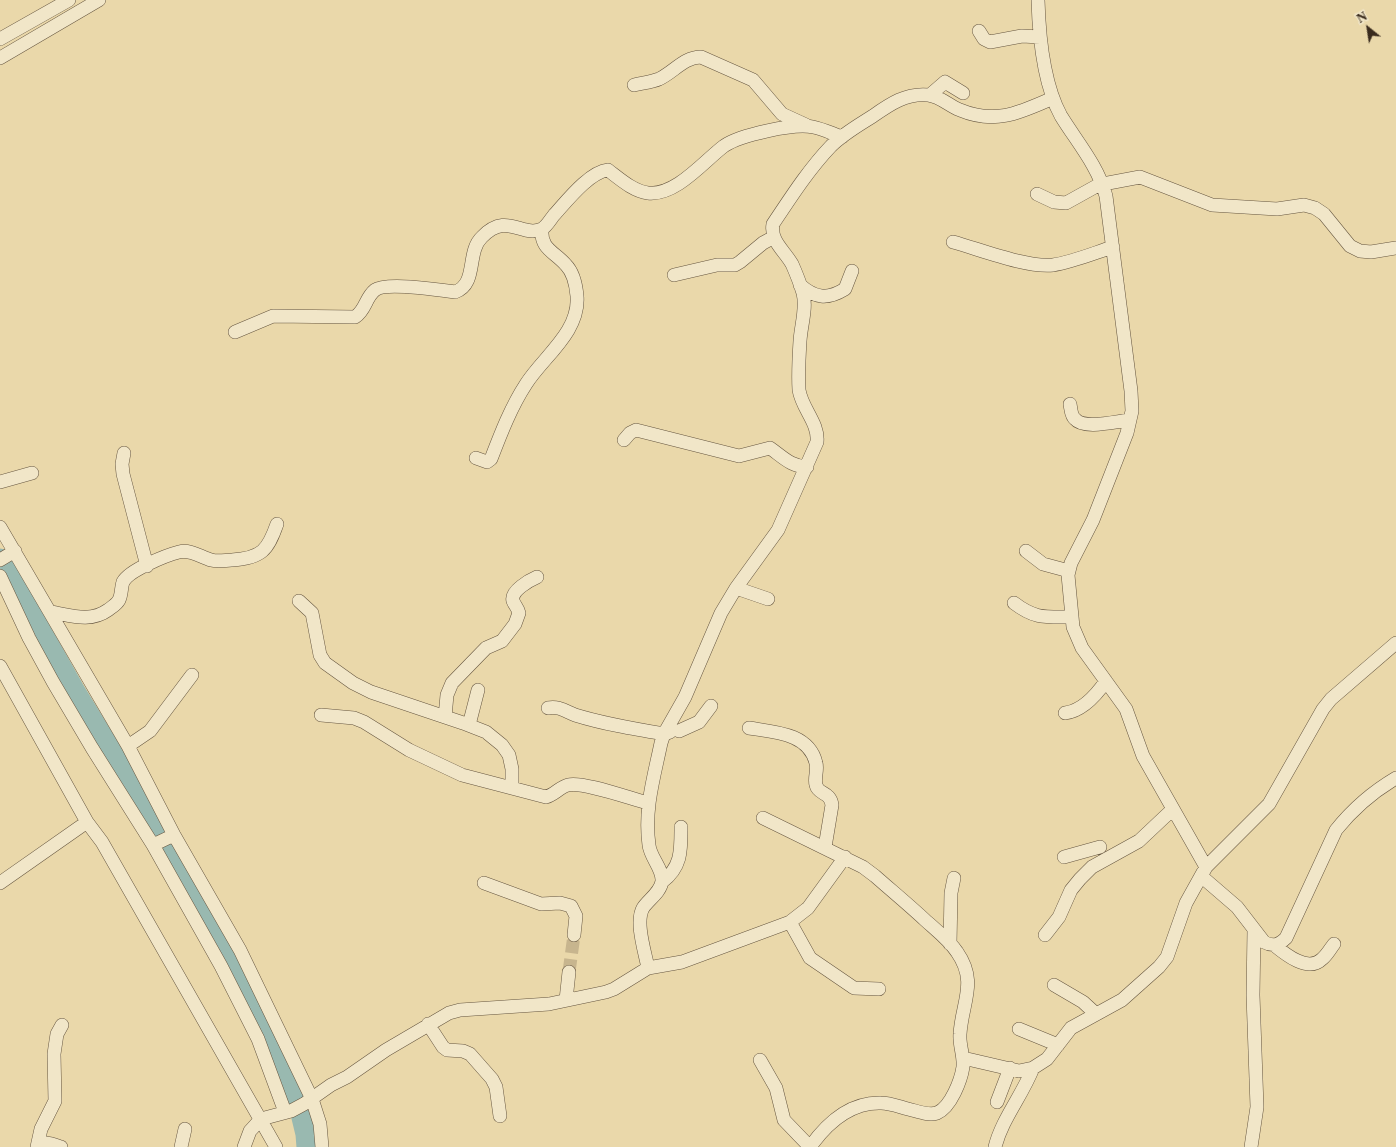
<!DOCTYPE html>
<style>
body{margin:0}
#map{position:relative;width:1396px;height:1147px;overflow:hidden;background:#ead8aa;font-family:"Libre Caslon Text",serif}
canvas{display:block}
.north{position:absolute;left:1348px;top:8px;width:40px;height:40px;-webkit-text-stroke:3px #f1e6c8;paint-order:stroke;rotate:330deg;font-size:11px;font-weight:700;line-height:16px;text-align:center;color:#3a2b1d}
.north::after{content:'';display:block;margin:auto;width:14px;height:18px;background:#3a2b1d;clip-path:polygon(50% 0,100% 100%,50% 72%,0 100%)}
</style>
<div id="map">
<canvas width="1396" height="1147"></canvas>
<div class="north">N</div>
</div>
<script>
const c = document.querySelector('canvas').getContext('2d');
c.lineJoin = 'round';
function stroke(path, color, width, dash) { c.strokeStyle = color; c.lineWidth = width; c.lineCap = dash ? 'butt' : 'round'; c.setLineDash(dash || []); c.stroke(path); }
const river = new Path2D(`
 M0,560L73,690L145,808L235,960L300,1105L307,1134L308,1147`);
const minorTunnel = new Path2D(`
 M569,972L574,935`);
const minor = new Path2D(`
 M1038,0C1039,35 1044,85 1061,116C1077,142 1098,166 1106,196L1131,391L1132,411L1127,433L1093,520L1071,563L1068,575L1073,627L1082,648L1126,709L1143,756L1206,867
 M979,31L984,39L990,42L1022,36L1040,37
 M0,39L69,0
 M0,58L99,0
 M634,85C642,83 652,82 659,79C674,72 684,57 701,57L753,80L782,114L806,125
 M930,95L945,82L963,93
 M1103,184L1140,177L1212,205L1277,209L1304,205L1315,208L1324,214L1350,246L1360,251L1371,252L1396,248
 M1037,194L1054,202L1066,203L1102,183
 M953,242C979,249 1027,268 1053,265C1073,262 1094,253 1113,247
 M674,275L717,265H735L740,262L763,243L774,237
 M800,285C815,298 827,300 845,289L852,271
 M235,332L273,316L355,317C366,310 365,298 375,290C386,282 440,290 455,292C478,284 466,252 482,237C507,211 522,238 542,229C547,226 550,220 554,215C566,202 589,172 608,170C620,179 633,191 648,193C676,196 704,161 724,146C740,135 794,123 813,127C823,129 833,134 842,137
 M1070,404C1071,409 1071,416 1075,419C1084,430 1117,421 1130,420
 M624,440L630,433L636,430L739,456L770,448C783,457 790,466 807,467
 M124,453L122,464L123,474L147,566
 M476,458L487,462L491,459C501,433 511,407 526,384C543,357 580,332 577,296C576,285 574,273 566,265C555,252 540,249 542,229
 M0,482L32,473
 M0,527L128,746L174,835L240,950L312,1099L320,1124L322,1147
 M1026,551L1043,564L1069,571
 M0,560L15,551
 M0,576L29,638L53,682L92,748L153,845L221,966L258,1039L285,1112
 M736,588L768,599
 M299,601L312,613L320,655L325,663L353,683L371,692L463,723L486,732L502,745L509,755L512,769V788
 M1014,603C1035,619 1045,617 1071,617
 M50,612C70,615 90,623 108,610C112,607 117,604 119,600C122,594 121,587 123,582C129,570 167,555 179,552C190,549 201,557 211,560C218,562 226,560 232,560C262,558 268,550 277,524
 M0,666L87,822L102,842L276,1147
 M548,708C559,706 565,711 575,715C604,724 634,729 664,734L670,732
 M1065,713C1082,711 1097,694 1106,681
 M321,715L354,718L364,722L409,750L462,775L546,797C554,795 560,787 568,785C583,781 631,799 648,803
 M445,717L447,695L452,683L486,648L502,641L515,624L519,613C518,608 515,606 513,601C510,591 530,580 537,577
 M469,725L478,690
 M749,728C774,732 809,733 816,763C818,770 814,778 816,785C818,795 830,791 832,805L825,847
 M679,731L699,722L711,706
 M128,746L150,731L192,675
 M763,818L863,867L875,876C892,891 909,905 925,920C936,930 949,940 957,952C978,982 962,1002 960,1034C959,1045 964,1055 963,1067C961,1080 951,1107 937,1113C928,1116 917,1111 908,1109C900,1107 890,1103 881,1103C850,1102 827,1123 810,1147
 M153,845L174,835
 M1064,857L1100,847
 M1201,876L1237,907L1264,942C1273,947 1279,945 1286,938L1336,830C1352,810 1374,791 1396,778
 M662,882C682,867 681,850 681,827
 M0,883L87,822
 M484,883L541,904L560,903L571,906L576,916L574,935
 M790,922L810,958L854,988L879,989
 M1045,935L1059,917L1071,890L1080,879L1092,867L1139,841L1173,809
 M950,944L951,893L954,878
 M1274,945C1285,954 1308,973 1322,959C1327,955 1330,949 1334,944
 M648,968C645,952 635,922 643,908C648,900 661,892 662,881C663,869 650,857 649,845C644,809 654,777 661,743L664,734L685,697L721,613L736,588L778,530L817,442C819,423 802,409 799,390C798,375 799,357 800,341C801,325 807,308 803,293C800,283 796,273 792,264C784,250 770,241 773,224C791,197 809,169 831,146C843,134 859,125 873,116C890,104 906,93 928,95C940,96 949,106 960,110C996,125 1021,112 1053,98
 M1054,985L1083,1002L1096,1014
 M566,1000L569,972
 M428,1024L443,1047L447,1050L463,1051L470,1054L492,1079L496,1087L500,1116
 M1019,1029L1058,1045
 M963,1058L1019,1071L1033,1068L1047,1059L1071,1028L1122,1000L1159,967L1167,957L1186,903L1206,867L1269,804L1323,709L1331,699L1396,643
 M760,1060L776,1088L784,1120L810,1147
 M997,1102L1010,1068
 M37,1147L41,1129L55,1101L54,1054L57,1034L62,1025
 M37,1147C45,1140 52,1144 61,1147
 M181,1147L185,1129
 M244,1147L250,1131L261,1119L291,1111L304,1104L331,1085L347,1077L386,1050L449,1013L460,1010L549,1004L606,992L614,989L648,968L682,962L790,922L808,908L845,857
 M995,1147C1002,1119 1022,1096 1033,1068
 M1251,1147L1257,1107L1253,995L1254,930`);
stroke(river, '#99b9b0', 23);
stroke(minorTunnel, '#c7b58e', 13, [13, 6]);
stroke(minor, '#665640', 14);
stroke(minor, '#f1e6c8', 13);
</script>
